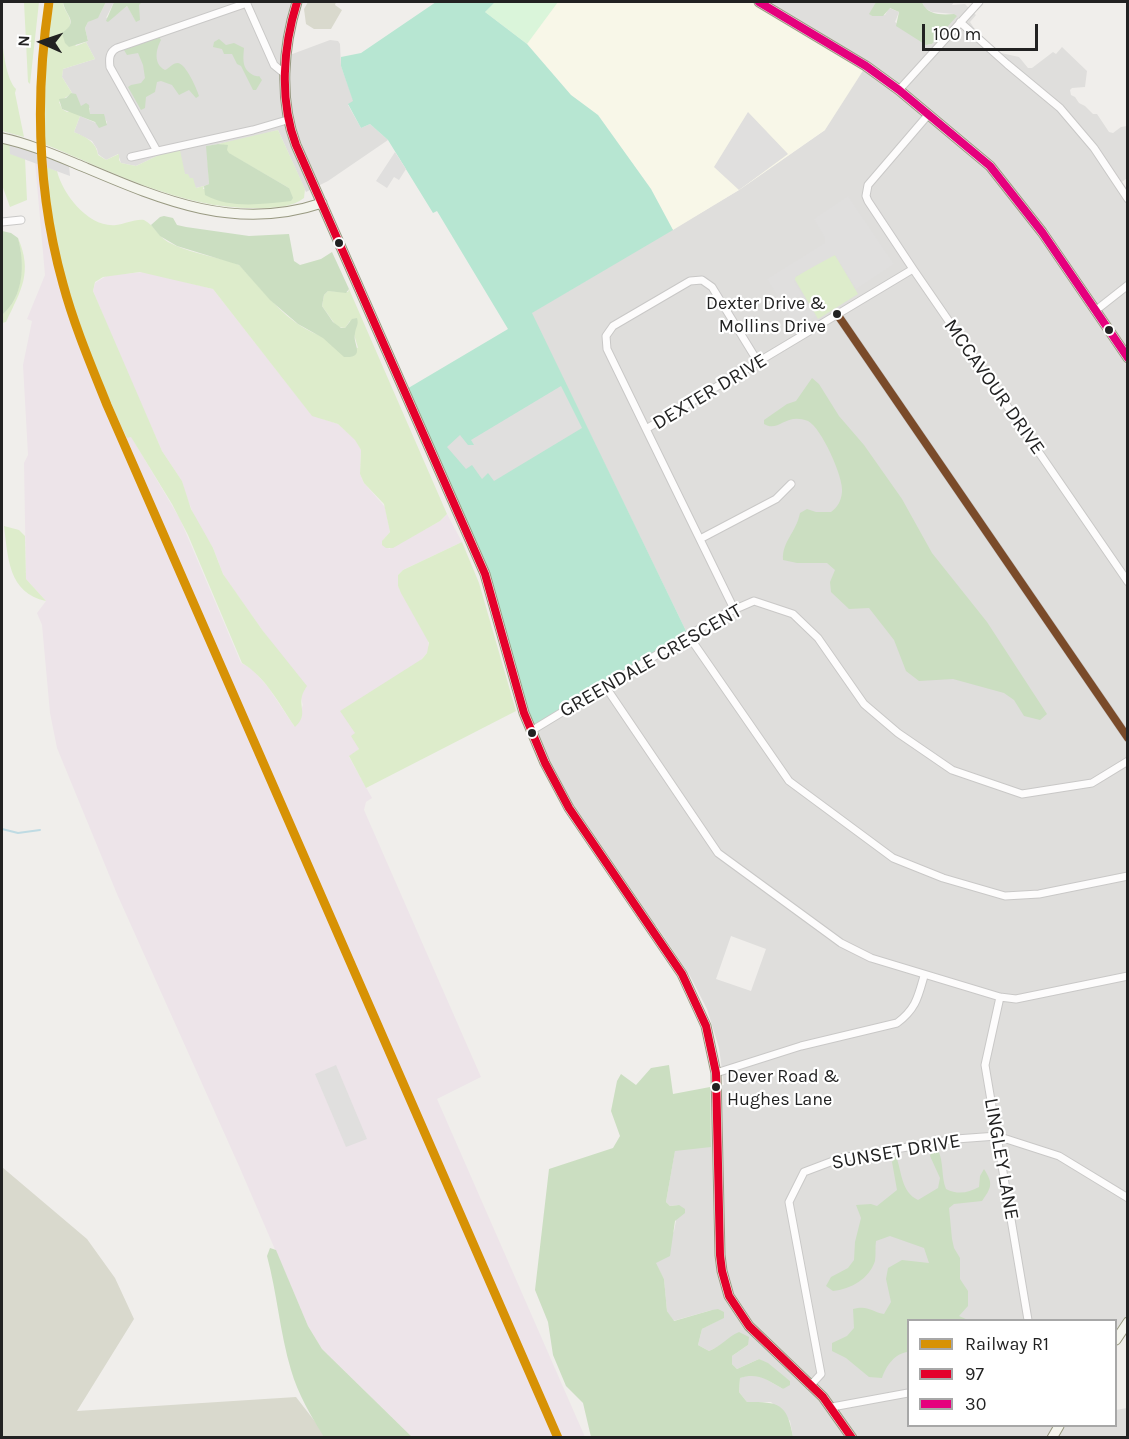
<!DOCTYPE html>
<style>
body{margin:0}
#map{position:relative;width:1129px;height:1439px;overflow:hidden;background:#f0eeeb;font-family:Karla,sans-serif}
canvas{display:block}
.frame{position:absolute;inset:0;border:3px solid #222;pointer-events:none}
.legend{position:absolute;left:907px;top:1319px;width:210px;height:108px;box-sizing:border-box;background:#fff;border:2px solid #a7a7a7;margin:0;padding:8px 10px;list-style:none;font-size:18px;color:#222}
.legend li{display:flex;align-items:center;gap:12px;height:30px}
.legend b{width:30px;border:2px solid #a7a7a7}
.north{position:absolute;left:12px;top:12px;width:60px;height:60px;-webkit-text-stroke:4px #fff;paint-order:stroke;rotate:273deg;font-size:16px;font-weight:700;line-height:24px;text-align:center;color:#222}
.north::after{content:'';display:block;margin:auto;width:21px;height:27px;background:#222;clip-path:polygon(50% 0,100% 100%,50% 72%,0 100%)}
.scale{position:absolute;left:922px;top:24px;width:116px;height:27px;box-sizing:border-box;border:3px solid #222;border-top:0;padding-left:8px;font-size:18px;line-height:21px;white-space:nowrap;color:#222;-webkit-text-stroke:4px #fff;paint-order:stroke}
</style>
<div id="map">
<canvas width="1129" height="1439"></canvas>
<div class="frame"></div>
<ul class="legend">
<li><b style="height:8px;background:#d79205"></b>Railway R1</li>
<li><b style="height:8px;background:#e4002b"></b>97</li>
<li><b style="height:8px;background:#e5007d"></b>30</li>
</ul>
<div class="north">N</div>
<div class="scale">100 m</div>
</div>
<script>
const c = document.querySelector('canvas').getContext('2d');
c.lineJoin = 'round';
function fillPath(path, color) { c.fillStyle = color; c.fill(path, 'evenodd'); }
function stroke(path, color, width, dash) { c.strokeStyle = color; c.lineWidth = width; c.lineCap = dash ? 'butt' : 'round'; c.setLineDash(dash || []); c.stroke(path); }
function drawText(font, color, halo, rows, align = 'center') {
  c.font = font + ' Karla,sans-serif'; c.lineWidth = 4.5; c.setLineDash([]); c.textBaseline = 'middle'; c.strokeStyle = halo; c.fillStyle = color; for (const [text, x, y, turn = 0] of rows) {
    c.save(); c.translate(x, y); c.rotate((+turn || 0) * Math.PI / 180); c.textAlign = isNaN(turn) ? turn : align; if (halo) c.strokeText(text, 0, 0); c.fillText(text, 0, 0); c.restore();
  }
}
const residential = new Path2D(`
 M106,2H114L106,18L117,14L127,6L136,21L138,5L142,2H297L287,56L330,40L338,41L340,44L341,66L354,102L348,105L361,128L370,124L388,140L328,181L306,192L278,130L245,139L207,146L209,184L204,186L196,188L185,174L161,154L136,166L121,163L118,154L106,160L98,154L97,149L92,141L74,132L80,116L96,123L107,124V122L102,114L92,115L90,114V108L81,107L62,77L63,69L95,59L86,42L88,41L85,28L88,22L100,14Z
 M759,2H876L870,14L872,16L885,15L889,8L899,12L895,22L928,45L932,44L954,14L932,12L925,8L922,2H954L952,5L965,4L976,15L970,22L974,28L997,50L1001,53L1019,57L1028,68H1032L1053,52L1056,54L1062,47L1087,71L1085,87L1072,88L1070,90L1071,95L1075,97L1079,103L1085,106L1093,114H1097L1109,132L1113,133L1121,127L1127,126V178L1122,182L1128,190L1127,1322L1116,1340V1320H908V1426H1116V1410L1127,1408V1437H793L790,1421L771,1402H747L739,1392L740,1378L752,1374L764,1378L783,1389L790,1381L759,1359L737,1369L732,1364V1356L748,1345L732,1336L724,1344L709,1351L698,1345L702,1329L723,1318L712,1310L673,1321L667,1311L664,1279L655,1263L674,1231L679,1205L670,1206L666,1202L675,1150L711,1146L710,1087L724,1085L719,1048L707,1009L690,976L656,925L651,928L569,808L531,731L688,635L531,313L739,190L825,130ZM731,936L766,949L751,991L716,979Z`);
const industrial = new Path2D(`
 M35,162L44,166L56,239L69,289L88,350L106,394L180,519L241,663L251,668L268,687L294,726L303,705L301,698L275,648L231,586L223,574L213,548L197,523L185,493L182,481L162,451L128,375L95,296L93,291L95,283L108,275L146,272L213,289L312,415L338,424L355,439L361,450L360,474L364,483L385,507L390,532L383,540L389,549L440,521L447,514L462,542L403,570L398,575V586L428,640L429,648L427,653L355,733L359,749L349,757L372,798L366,802L364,810L481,1077L437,1099L585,1437H412L322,1349L308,1326L239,1166L117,894L57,748L50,713L42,625L37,613L46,601L26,579L24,463L28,455L23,365L32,321L27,319L45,275Z`);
const education = new Path2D(`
 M495,2H759L866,66L825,130L739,190L673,230L651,189L598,115L571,95L527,44L485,12Z`);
const construction = new Path2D(`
 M308,2H336L335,5L342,10L331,29H314L306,24L304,9Z
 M2,1167L87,1239L115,1278L134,1319L77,1411L296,1397L327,1437H2Z`);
const grass = new Path2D(`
 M24,2H39L30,84L28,82Z
 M54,2H63C63,12 74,16 69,29L65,31L76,46L86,42L95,59L63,69L62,77L72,93L59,102L62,109L67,112L71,111L80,116L74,132C85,137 96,141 98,155L106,160L119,154V160L121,163L136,166L161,154L180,150L185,174H188L190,178H193L196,188L204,186L203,189L289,188L228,153L223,145L218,144L278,130L305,189L304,198C292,207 279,207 265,208C187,212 114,172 44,144L46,47Z
 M2,36C3,50 6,79 16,89L15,93L24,137L2,131Z
 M2,143L10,145L11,154L25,158L27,200L10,207L2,185Z
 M44,166L57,171C63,195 89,228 116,225C126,224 134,219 144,220C154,225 158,236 168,242C187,252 211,256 232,262L239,265C260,286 279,314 306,329C322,338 340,343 358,348L350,321L345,328L337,327L322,306L324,295L328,291L348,292L349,289L447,514L440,521L393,548H386L382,545V541L390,532L384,504L364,483L360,474L361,450L355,440L338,424L312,416L213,289L140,272L103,277L95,282L93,291L162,451L182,481L191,509L213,548L223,574L263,631L307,686C305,689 303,692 302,696C299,708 308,715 295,727C279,704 266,677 242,663L188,535L172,504L131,437L127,438C97,374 70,308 56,239C51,215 48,190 44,166Z
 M18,238C33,273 21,290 6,322L2,323V315C24,297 24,264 18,238Z
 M835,255L858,294L818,319L794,278L831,256Z
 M4,526L19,530L25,536L26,579L46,601C8,593 8,557 4,526Z
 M462,542L479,583L516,711L366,788L349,756L359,749L351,736L355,733L340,711L422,659L427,653L429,643L401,593L398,586V575L403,570Z`);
const forest = new Path2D(`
 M63,2H106L98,18L88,22L85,28L88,41L69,47L65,43L62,33C80,21 65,16 63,2Z
 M114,2H142L139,5L140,20L136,22L127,6L108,22L106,21Z
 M876,2H922C927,15 941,15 954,14L957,16L932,44L926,45L896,26L899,12L890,8L883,16H872L869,14Z
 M159,37L161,40C156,49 153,64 165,70C170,68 172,63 178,63C186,64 197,89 199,96L196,98L189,90L179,95L172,85L161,81L157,82L155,92L146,97L145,108L141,110L128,87L131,85L141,83L145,78L143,65L138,53L127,55L124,50Z
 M219,39L226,45L234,43L244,48C243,60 242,69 253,75C263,79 256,72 262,80L256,90H253L241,66L237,64L232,54H224L222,49L213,47L214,42Z
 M71,93L76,94L81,106L86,103L89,105L90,114H104L107,125L99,128L95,122L62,109L59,99L66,98Z
 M218,144L228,145L227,150L229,153L289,188L293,198L291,201C262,204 231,209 205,195L204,186L209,184L206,146Z
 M164,216L173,218L177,225L186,227L249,236L289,234L294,261L300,265L321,259L332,252L349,289L346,293L328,291L324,295L322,306L333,322L341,328H345L352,319L357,318C359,325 356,326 355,333C352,344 367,358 344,357L323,338L298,324L270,300L239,265L177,246L160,236L151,225L160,217Z
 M2,231L11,233L18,238C25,264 24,297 2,315Z
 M812,378L819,384L839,416L864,445L902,499L932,553L987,622L1047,714L1040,720L1024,716L1014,700L1004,693L953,679L919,681L906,671L894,640L869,608L849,609L831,592L830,582L835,570L827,563H797L783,560C782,541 796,533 800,513L807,509L816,512H831C838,507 841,501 842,492C844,478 821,427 808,421C785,412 779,433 764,424V420L787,404L796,401Z
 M669,1065L673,1094L710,1087L711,1147L675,1151L666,1202L670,1206L679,1205L685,1209V1213L675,1221L670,1256L656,1263L664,1279L667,1311L674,1321L712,1310L718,1309L724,1312V1318L702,1329L698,1345L709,1351C723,1345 727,1337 739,1332L749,1337L748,1345L732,1356V1364L737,1369L759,1359L768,1363L790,1381V1385L783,1389C768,1380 757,1372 740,1378L739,1392L747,1402C779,1402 787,1403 793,1437H591L583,1403L566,1386L553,1355L548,1322L535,1290L549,1169L613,1148L620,1136L611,1111L617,1081L621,1074L636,1085L651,1068Z
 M938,1150C944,1162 941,1177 946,1189C958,1195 968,1193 979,1187L980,1176L984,1169C994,1184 991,1188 982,1201L954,1204L949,1208L952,1239L954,1248L960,1258V1279L968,1291V1306L959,1316L968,1320H908V1352C895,1353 886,1366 882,1378L869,1377L846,1358L832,1351V1343L847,1336L854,1328L853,1309C868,1305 870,1311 884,1314L891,1302L886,1279L888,1268L902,1260L929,1263L924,1248L890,1236L876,1241C875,1247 876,1255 875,1261C869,1279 851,1289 833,1291L826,1286L831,1277L848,1268L854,1260L855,1242L861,1218L856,1205L871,1204L877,1206L897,1190L892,1162L896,1156C902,1172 901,1192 918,1200L938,1188L940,1178L930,1156L932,1151Z
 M270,1248L276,1250L308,1326L322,1349L412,1437H324C311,1416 298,1394 291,1370C280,1333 277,1293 267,1256Z`);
const park = new Path2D(`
 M495,2H558L527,44L485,12Z`);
const pitch = new Path2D(`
 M436,2H495L485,12L527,44L571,95L598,115L651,189L673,230L532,313L688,635L531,731L485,574L405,390L508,329L437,211L433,213L388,140L370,124L361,128L348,104L353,101L341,66V57L361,53Z`);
const parking = new Path2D(`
 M748,112L788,154L739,190L714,167Z
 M395,152L406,169L399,180L394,177L387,188L376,181Z
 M848,196L894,264L856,289L835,255L796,276L794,281L816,316L797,328L767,279L825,243V238L814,219Z
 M561,386L582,428L494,481L488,473L482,479L472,465L466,469L447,447L460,435L468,445H474L471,440Z
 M336,1065L367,1139L346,1147L315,1074Z`);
const pier = new Path2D(`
 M9,133L68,154L70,176L10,154Z`);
const stream = new Path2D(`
 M2,829L18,833L40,830`);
const street = new Path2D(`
 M246,2L274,65L285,74
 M960,22L1007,64L1060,108L1094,148L1128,199
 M899,90L979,2
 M928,115L868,185L866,196L868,201L913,269L1128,582
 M157,151L110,67C109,59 109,52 117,48L247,3
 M131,157L253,130L287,120
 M2,222L21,220
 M1095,311L1128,285
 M837,314L1128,738
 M646,429L607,349L606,336L613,326L690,281L702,280L712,287L758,362
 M700,539L776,499L791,484
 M734,609L646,429L913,269
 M688,635L789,781L893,858L943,878L1005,896L1039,894L1128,876
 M605,686L718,853L841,943L871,958L1000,997L1016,999L1128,976
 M531,731L724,614L754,601L793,614L818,638L864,704L898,733L952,770L1022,794L1092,783L1128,761
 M1000,997L985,1065L1028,1320
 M716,1073L801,1046L897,1023C916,1009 918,997 924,976
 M810,1386L821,1374L789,1202L804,1172L841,1158L956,1139L997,1136L1059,1156L1128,1198
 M832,1407L908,1393`);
const secondary = new Path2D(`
 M297,2C283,47 279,100 296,145L485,574L524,713L545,763L569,808L682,974L706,1026L716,1073L720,1255L722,1271L729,1296L749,1326L823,1397L852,1438
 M759,2L866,66L899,90L990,166L1042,232L1128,358
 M2,138C30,144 57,156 84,167C162,200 236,232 322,203
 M1116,1340L1128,1322
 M1052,1438L1059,1426`);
const bus1 = new Path2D(`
 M297,2C283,47 279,100 296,145L485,574L524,713L545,763L569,808L682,974L706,1026L716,1073L720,1255L722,1271L729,1296L749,1326L823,1397L852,1438`);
const bus2 = new Path2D(`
 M759,2L866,66L899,90L990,166L1042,232L1128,358`);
const bus3 = new Path2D(`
 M837,314L1128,738`);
const rail1 = new Path2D(`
 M49,2C35,96 37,191 63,284C74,325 91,365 107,405L558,1438`);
const markers = [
 [339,243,5,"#222"],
 [837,314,5,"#222"],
 [1109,330,5,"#222"],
 [532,733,5,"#222"],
 [716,1087,5,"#222"]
];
const busNames = [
 ["Dexter Drive &",826,304],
 ["Mollins Drive",826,327],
 ["Dever Road &",727,1077,"left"],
 ["Hughes Lane",727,1100,"left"]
];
const streetNames = [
 ["MCCAVOUR DRIVE",994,387,55],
 ["DEXTER DRIVE",710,392,-31],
 ["GREENDALE CRESCENT",651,661,-30],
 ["SUNSET DRIVE",896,1152,-10],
 ["LINGLEY LANE",1001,1159,80]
];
fillPath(residential, '#dfdedc');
fillPath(industrial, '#ede4e9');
fillPath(education, '#f8f7e8');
fillPath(construction, '#d9d9cd');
fillPath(grass, '#ddeccb');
fillPath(forest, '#cbdec1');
fillPath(park, '#daf5da');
fillPath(pitch, '#b7e6d2');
fillPath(parking, '#e0dfde');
fillPath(pier, '#dedddd');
stroke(stream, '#bfdbe3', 2);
stroke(street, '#c9c8c7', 9);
stroke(secondary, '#999a82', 11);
stroke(street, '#fdfcfc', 7);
stroke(secondary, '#f4f4ed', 9);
stroke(bus1, '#e4002b', 8);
stroke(bus2, '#e5007d', 8);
stroke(bus3, '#7a4b2a', 8);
stroke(rail1, '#d79205', 9);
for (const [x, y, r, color] of markers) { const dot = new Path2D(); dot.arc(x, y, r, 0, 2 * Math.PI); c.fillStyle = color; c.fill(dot); stroke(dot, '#fff', 2); }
drawText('18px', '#222', '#fff', busNames, 'right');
drawText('20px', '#222', '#fff', streetNames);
</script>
